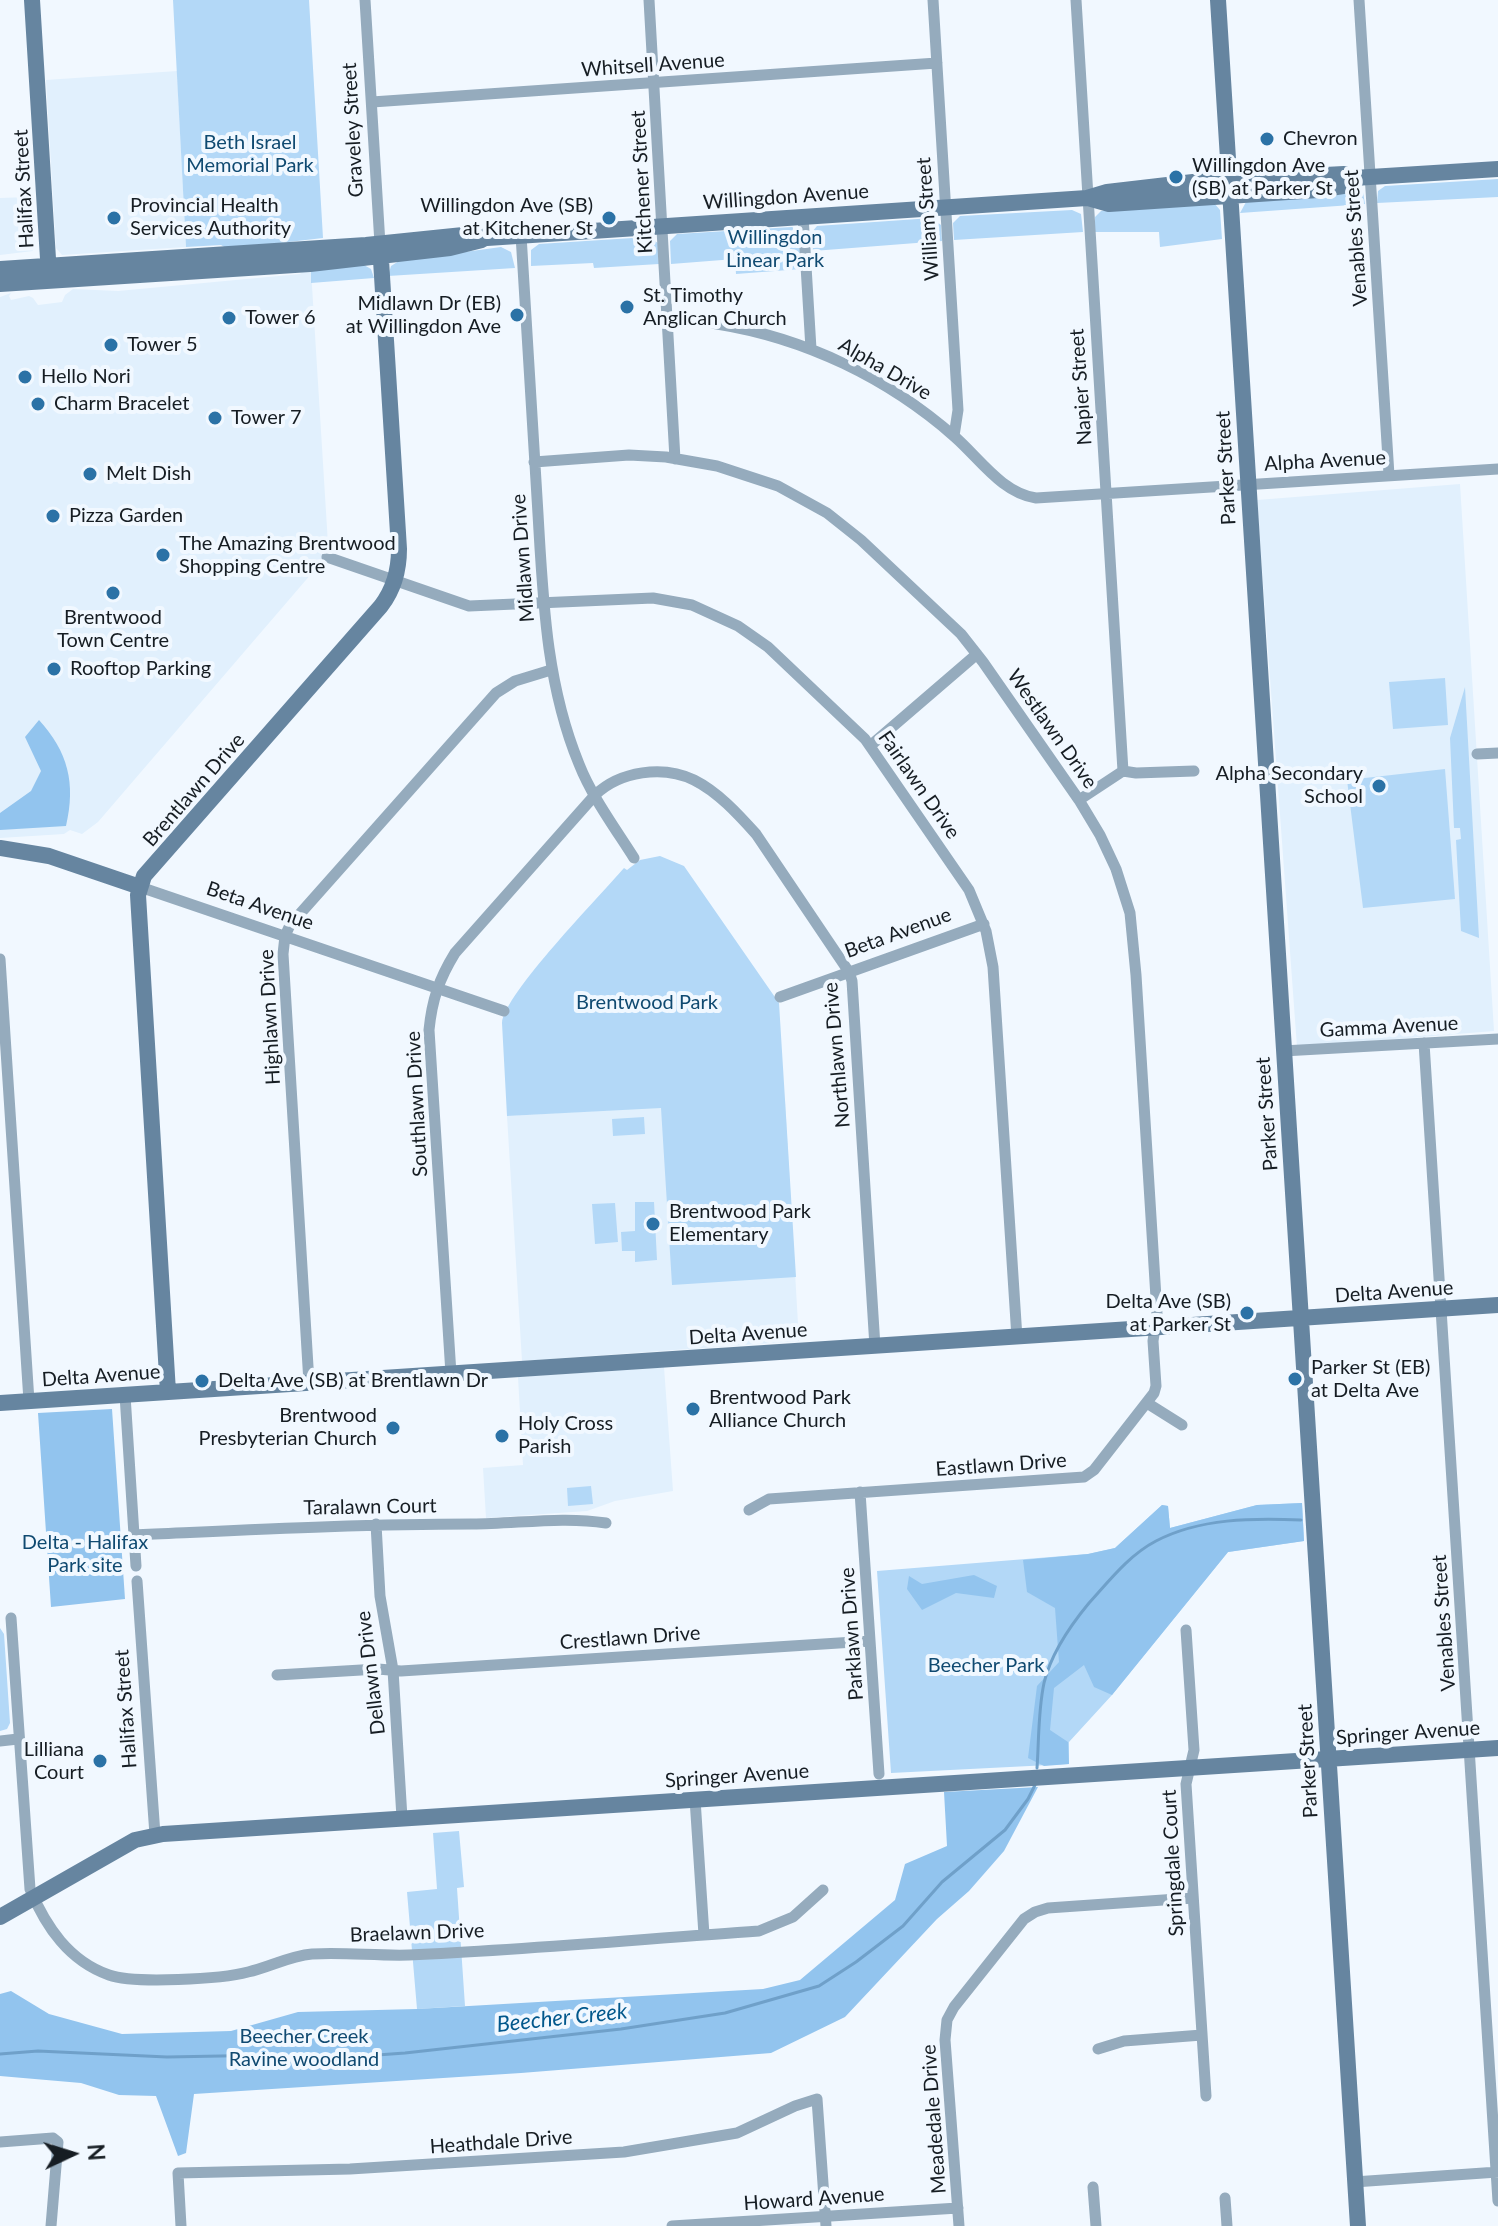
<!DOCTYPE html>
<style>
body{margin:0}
#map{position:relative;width:1498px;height:2226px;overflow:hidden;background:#f1f8ff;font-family:Lato,sans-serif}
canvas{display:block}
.north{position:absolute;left:32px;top:2114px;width:80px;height:80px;-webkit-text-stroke:6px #f1f8ff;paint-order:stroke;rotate:86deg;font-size:22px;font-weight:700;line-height:32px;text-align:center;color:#161d23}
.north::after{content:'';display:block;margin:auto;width:28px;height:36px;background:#161d23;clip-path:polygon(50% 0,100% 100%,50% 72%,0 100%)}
</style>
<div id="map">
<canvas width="1498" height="2226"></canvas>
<div class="north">N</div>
</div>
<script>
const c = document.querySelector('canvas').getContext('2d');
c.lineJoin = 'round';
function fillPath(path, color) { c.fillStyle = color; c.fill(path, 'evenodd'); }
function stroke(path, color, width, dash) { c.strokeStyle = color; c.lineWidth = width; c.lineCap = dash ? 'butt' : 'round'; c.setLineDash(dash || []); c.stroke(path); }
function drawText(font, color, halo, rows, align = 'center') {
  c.font = font + ' Lato,sans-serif'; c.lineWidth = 8; c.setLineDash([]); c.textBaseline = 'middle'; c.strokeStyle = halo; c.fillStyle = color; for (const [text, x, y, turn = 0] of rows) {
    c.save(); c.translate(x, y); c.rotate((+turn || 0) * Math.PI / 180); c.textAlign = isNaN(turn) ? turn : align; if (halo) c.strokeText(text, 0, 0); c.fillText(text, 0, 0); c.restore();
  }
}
const built = new Path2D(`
 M177,71L186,247L62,255L56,248L46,80Z
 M29,197L33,251L0,255V198Z
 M304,270H311L328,544L324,559L98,822L82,834L70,830L64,834L0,838V297L11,293L9,296L11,300L29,296L33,298L38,305L62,302L65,295L73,289L118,291L300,274Z
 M1460,484L1494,1031L1297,1047L1257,500Z
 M785,1100L799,1341L522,1361L507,1116Z
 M664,1367L673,1491L615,1501L587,1511L486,1518L483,1468L523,1465L518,1377Z`);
const green = new Path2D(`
 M173,0H309L323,238L228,249L221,245L186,247Z
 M1498,179V197L1377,203L1378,191L1385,186Z
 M1355,189L1363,192L1365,204L1240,213L1246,202Z
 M1214,203L1220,210L1222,239L1160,247L1159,232H1095V217L1101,211Z
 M1072,210L1081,214L1083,232L954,240L953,223L960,216Z
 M932,218L941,225L942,241L813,251L812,232L817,226Z
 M792,227L797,230L799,235L801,269L736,274L735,259L671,264L670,241L677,234Z
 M648,237L658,243L659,264L594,268L593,263L531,266V250L539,244Z
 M501,247L511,252L515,268L388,276L391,266L399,261Z
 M364,265L371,269L374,278L311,283V270Z
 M1445,678L1448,725L1393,729L1389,682Z
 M1465,687L1479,938L1461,931L1456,840L1461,839L1460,828H1454L1450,738Z
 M1445,769L1455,899L1363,908L1347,780Z
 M660,856L684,866L779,1003L796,1277L672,1285L661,1108L507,1116L502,1023C504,994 600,896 624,868L627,870L640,860Z
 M644,1117L645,1134L613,1136L612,1119Z
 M635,1202H654L657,1260L635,1262V1251H622L621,1232L635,1231Z
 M615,1203L618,1242L595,1244L592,1204Z
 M591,1486L593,1504L568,1506L567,1488Z
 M1302,1503L1304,1541L1228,1552L1112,1695L1069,1742V1764L891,1773L877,1571L1088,1554L1115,1548L1162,1505L1168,1506L1170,1528L1257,1505Z
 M0,1628L4,1634L10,1723L7,1729L0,1731Z
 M459,1831L464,1887L457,1888L465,2006L417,2009L407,1892L437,1889L433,1833Z`);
const forest = new Path2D(`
 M39,720C68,752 76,783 66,826L0,830V813L31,791L41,771L25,737Z
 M112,1409L125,1599L51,1607L38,1413Z
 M1302,1503L1304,1541L1228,1552L1112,1695L1094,1687L1084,1665L1054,1688L1050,1730L1068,1742L1069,1764L1044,1766L1028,1758L1037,1686L1059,1662L1055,1608L1027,1592L1023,1560L1088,1554L1115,1548L1162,1505L1168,1506L1170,1528L1257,1505Z
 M974,1575L997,1586L994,1598L956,1593L922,1610L907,1589L909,1576L922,1584Z
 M1038,1787L1004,1851L969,1891L937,1919L845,2017L771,2053L521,2073L194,2094L186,2153L178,2156L156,2096L119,2095L81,2083L0,2076V1994L11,1991L49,2014L122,2034L231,2031L298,2012L417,2009L763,1989L800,1980L895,1900L905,1864L947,1846L944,1792Z`);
const stream = new Path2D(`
 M72,1544L88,1542
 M1037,1768C1039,1740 1038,1711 1044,1683C1051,1653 1070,1626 1089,1603C1109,1581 1129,1555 1156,1541C1200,1518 1253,1518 1301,1520
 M0,2054L38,2051L167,2057L275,2055L322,2059L405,2053L621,2029L725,2013L819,1986L856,1962L903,1926L942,1882L1005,1830L1028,1799L1035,1785`);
const street = new Path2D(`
 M365,0L380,244
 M649,0L675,459
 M933,0L958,410L954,436
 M1076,0L1123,771
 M1359,0L1389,475
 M372,102L937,63
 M803,216L811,349
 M521,235C527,328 532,421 538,514C543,599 546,684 579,764C592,797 615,828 634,858
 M668,319C685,318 700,322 717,324C805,338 888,378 955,437C980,459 1002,493 1036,498L1498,469
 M534,462L629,455L666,457L717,466L778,486L827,513L861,540L961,634L983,662L1079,800L1100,835L1116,869L1130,913L1136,975L1157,1314L1153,1341L1156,1386L1154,1393L1094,1470L1084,1477L769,1499L749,1510
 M327,557L469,606L653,598L692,605L738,626L768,647L865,739L969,890L986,931L993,967L1017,1338
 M870,746L977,654
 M1477,754L1498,753
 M1079,800L1123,771L1136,773L1194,771
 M140,887L504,1011
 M0,959L29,1401
 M780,997L984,924
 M1424,1043L1498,2201
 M1283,1051L1498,1039
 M451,1374L429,1030C432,1000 439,979 455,953L595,795C620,771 663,765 694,780C718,792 738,814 756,834L849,972L852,981L875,1347
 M309,1383L283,954L285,936L290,925L496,693L515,681L551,670
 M125,1395L136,1566
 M1147,1403L1182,1425
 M860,1492L879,1774
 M376,1524L380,1596L393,1670L402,1818
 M134,1535C247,1530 359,1524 472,1524C516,1524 562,1516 606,1523
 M137,1581L155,1835
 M11,1618L30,1889C46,1927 69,1961 109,1975C134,1984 222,1979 248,1972C270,1967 289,1956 312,1954C344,1952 376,1956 409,1955C525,1950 643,1939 759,1931L793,1917L823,1890
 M1186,1630L1194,1750L1186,1784L1206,2096
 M277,1675L378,1669L401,1671L870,1641
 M0,1741L18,1739
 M695,1799L704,1935
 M1098,2049L1124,2041L1202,2035
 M0,2142L53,2138L58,2142L51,2226
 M1354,2182L1498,2172
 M1093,2187L1096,2226
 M1225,2198L1227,2226
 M181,2226L178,2173L350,2169L624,2152L737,2133L795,2106L817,2099L826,2226
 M672,2226L958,2208
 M959,2226L945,2040L947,2020L954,2007L1024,1919L1035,1912L1048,1908L1192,1898`);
const secondary = new Path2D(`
 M32,0L49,275
 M1218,0L1358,2226
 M1088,198L1109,204L1318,190L1343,186L1354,178
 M0,269L366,245L473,234L487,238L1087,198L1107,192L1193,182L1344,174L1354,178L1498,169
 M0,284L310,264L450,248L482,240
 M0,848L49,856L140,887
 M168,1392L138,895L144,876L381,606C394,589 399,570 399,549L380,244
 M0,1403L1498,1305
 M0,1917L135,1840L163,1834L1498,1748`);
const markers = [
 [1267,139,8,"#2b72a6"],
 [1176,177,8,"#2b72a6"],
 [114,218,8,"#2b72a6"],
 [609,218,8,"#2b72a6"],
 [627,307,8,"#2b72a6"],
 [517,315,8,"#2b72a6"],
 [229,318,8,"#2b72a6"],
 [111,345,8,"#2b72a6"],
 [25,377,8,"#2b72a6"],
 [38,404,8,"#2b72a6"],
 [215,418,8,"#2b72a6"],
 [90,474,8,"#2b72a6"],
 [53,516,8,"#2b72a6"],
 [163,555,8,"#2b72a6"],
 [113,593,8,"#2b72a6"],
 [54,669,8,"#2b72a6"],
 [1379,786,8,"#2b72a6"],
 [653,1224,8,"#2b72a6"],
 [1247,1313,8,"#2b72a6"],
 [1295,1379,8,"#2b72a6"],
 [202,1381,8,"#2b72a6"],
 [693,1409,8,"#2b72a6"],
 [393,1428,8,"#2b72a6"],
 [502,1436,8,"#2b72a6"],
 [100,1761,8,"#2b72a6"]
];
const streetNames = [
 ["Whitsell Avenue",653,65,-4],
 ["Graveley Street",353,130,-93],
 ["Kitchener Street",642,182,-93],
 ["Halifax Street",24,189,-93],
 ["Willingdon Avenue",786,197,-4],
 ["William Street",928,219,-94],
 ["Venables Street",1356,238,-94],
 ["Alpha Drive",885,369,30],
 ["Napier Street",1081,387,-94],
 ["Alpha Avenue",1325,461,-3],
 ["Parker Street",1226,468,-93],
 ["Midlawn Drive",523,558,-94],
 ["Westlawn Drive",1052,729,55],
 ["Fairlawn Drive",919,785,55],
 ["Brentlawn Drive",194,790,-49],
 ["Beta Avenue",260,906,19],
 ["Beta Avenue",898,933,-20],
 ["Highlawn Drive",270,1017,-93],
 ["Gamma Avenue",1389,1027,-3],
 ["Northlawn Drive",837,1055,-95],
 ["Southlawn Drive",417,1104,-93],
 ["Parker Street",1267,1114,-94],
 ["Delta Avenue",1394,1292,-4],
 ["Delta Avenue",748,1334,-4],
 ["Delta Avenue",101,1376,-4],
 ["Eastlawn Drive",1001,1465,-4],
 ["Taralawn Court",370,1507,-1],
 ["Venables Street",1444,1623,-94],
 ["Parklawn Drive",852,1634,-94],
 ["Crestlawn Drive",630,1638,-4],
 ["Dellawn Drive",371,1673,-97],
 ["Halifax Street",126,1709,-94],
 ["Springer Avenue",1408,1733,-4],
 ["Parker Street",1308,1761,-93],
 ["Springer Avenue",737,1776,-4],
 ["Springdale Court",1173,1863,-93],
 ["Braelawn Drive",417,1933,-2],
 ["Meadedale Drive",934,2119,-94],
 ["Heathdale Drive",501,2142,-4],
 ["Howard Avenue",814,2199,-4]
];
const poiNames = [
 ["Chevron",1283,139],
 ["Willingdon Ave",1192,166],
 ["(SB) at Parker St",1192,189],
 ["Provincial Health",130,206],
 ["Services Authority",130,229],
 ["Willingdon Ave (SB)",593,206,"right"],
 ["at Kitchener St",593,229,"right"],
 ["St. Timothy",643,296],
 ["Anglican Church",643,319],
 ["Midlawn Dr (EB)",501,304,"right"],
 ["at Willingdon Ave",501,327,"right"],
 ["Tower 6",245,318],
 ["Tower 5",127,345],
 ["Hello Nori",41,377],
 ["Charm Bracelet",54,404],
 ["Tower 7",231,418],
 ["Melt Dish",106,474],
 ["Pizza Garden",69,516],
 ["The Amazing Brentwood",179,544],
 ["Shopping Centre",179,567],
 ["Brentwood",113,618,"center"],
 ["Town Centre",113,641,"center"],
 ["Rooftop Parking",70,669],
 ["Alpha Secondary",1363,774,"right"],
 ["School",1363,797,"right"],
 ["Brentwood Park",669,1212],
 ["Elementary",669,1235],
 ["Delta Ave (SB)",1231,1302,"right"],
 ["at Parker St",1231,1325,"right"],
 ["Parker St (EB)",1311,1368],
 ["at Delta Ave",1311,1391],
 ["Delta Ave (SB) at Brentlawn Dr",218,1381],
 ["Brentwood Park",709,1398],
 ["Alliance Church",709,1421],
 ["Brentwood",377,1416,"right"],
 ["Presbyterian Church",377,1439,"right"],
 ["Holy Cross",518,1424],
 ["Parish",518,1447],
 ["Lilliana",84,1750,"right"],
 ["Court",84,1773,"right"]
];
const parkNames = [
 ["Beth Israel",250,143],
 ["Memorial Park",250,166],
 ["Willingdon",775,238],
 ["Linear Park",775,261],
 ["Brentwood Park",647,1003],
 ["Delta - Halifax",85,1543],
 ["Park site",85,1566],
 ["Beecher Park",986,1666],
 ["Beecher Creek",304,2037],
 ["Ravine woodland",304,2060]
];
const waterNames = [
 ["Beecher Creek",562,2018,-6]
];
fillPath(built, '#e1f0fd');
fillPath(green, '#b3d8f7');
fillPath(forest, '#92c4ee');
stroke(stream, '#6fa0c9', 3);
stroke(street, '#95abbd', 11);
stroke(secondary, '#6685a0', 16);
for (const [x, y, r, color] of markers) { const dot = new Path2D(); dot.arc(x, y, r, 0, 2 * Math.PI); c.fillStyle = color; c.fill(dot); stroke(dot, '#f1f8ff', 3); }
drawText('20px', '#161d23', '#f1f8ff', streetNames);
drawText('20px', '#161d23', '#f1f8ff', poiNames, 'left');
drawText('20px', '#104a71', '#f1f8ff', parkNames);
drawText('italic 22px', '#02588c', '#f1f8ff', waterNames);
</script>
